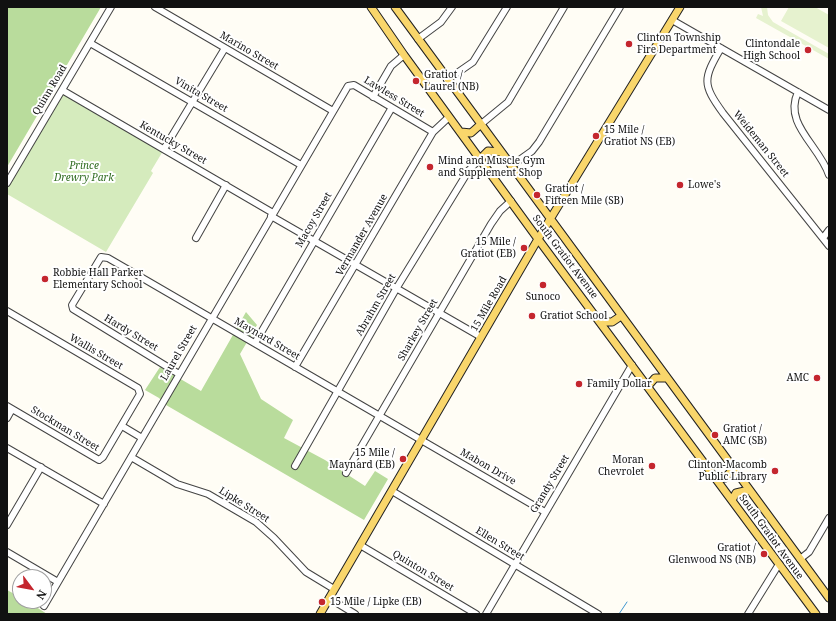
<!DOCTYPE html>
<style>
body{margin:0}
#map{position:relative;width:836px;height:621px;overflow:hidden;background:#fffdf5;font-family:"Noto Serif",serif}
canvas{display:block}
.frame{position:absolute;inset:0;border:8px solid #111;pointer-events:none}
.north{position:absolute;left:12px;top:569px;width:40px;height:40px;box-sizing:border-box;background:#fff;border:1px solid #a0a0a0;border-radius:50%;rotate:122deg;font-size:11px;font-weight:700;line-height:16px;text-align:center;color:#111}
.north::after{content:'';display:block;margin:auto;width:14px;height:18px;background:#c4262e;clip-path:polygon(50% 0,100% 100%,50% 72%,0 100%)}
</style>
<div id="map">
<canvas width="836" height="621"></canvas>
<div class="frame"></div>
<div class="north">N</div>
</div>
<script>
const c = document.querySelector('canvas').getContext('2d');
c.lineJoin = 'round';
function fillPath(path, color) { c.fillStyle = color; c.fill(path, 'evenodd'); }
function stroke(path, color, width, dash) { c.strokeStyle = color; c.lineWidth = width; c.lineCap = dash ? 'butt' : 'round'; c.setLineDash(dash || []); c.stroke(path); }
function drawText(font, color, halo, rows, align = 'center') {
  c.font = font + ' "Noto Serif",serif'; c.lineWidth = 4; c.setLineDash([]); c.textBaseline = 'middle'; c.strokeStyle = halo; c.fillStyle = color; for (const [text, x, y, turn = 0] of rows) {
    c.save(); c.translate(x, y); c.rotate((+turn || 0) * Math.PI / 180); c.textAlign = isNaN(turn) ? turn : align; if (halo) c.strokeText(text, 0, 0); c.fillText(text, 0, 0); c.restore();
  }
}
const green = new Path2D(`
 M63,93L163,151L151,171L153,173L106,252L7,194V189Z`);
const forest = new Path2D(`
 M7,7H101L7,167Z
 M246,312L257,325L240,354L261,399L293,420L284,438L325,460L365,486L375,471L388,479L364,520L166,405L159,398L145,390L160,367L201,391Z
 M7,590L20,597V601H27L47,614H7Z`);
const pitch = new Path2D(`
 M761,7H767L768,15L773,22L829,54V59L756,18L758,14L763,16Z
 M789,7H815L829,15V48L781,21Z`);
const stream = new Path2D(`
 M619,614L627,602`);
const minor = new Path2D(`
 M155,7L333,111
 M672,20L829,110
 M418,39L441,22L452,7
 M90,43L301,165
 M721,48C703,79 702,84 723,113L829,246
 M447,80L473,62L507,7
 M62,90L273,213
 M798,92C783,124 819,145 829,175
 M373,97L391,66L404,55
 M480,125L508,102L564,7
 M164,149L225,48
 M511,166L532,151L539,142L620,7
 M7,183L111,7
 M271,216L481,337
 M196,238L226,185
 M823,238L829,230
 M7,311L138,388L140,394L103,457L99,460L7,406
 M255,343L391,109
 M295,367L433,132L449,117
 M179,374L73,309L72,305L101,257L108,258L545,512
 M7,418L12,409
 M122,426L142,438
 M7,448L104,504
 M131,457L177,484L208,494L256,522L274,538L306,572L334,589
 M295,466L396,289L469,170L480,159
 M346,473L491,224L500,211L511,201
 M392,491L598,614
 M7,525L41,467
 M360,545L476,614
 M7,552L58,582
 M800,559L809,552L829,518
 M329,598L355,614
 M44,606L348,86L354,85L433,132
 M486,614L632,365
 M748,614L779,564`);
const major = new Path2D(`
 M371,7L404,55L538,239L816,614
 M395,7L829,598
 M461,132L471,133L480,125
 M480,159L488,151L500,152
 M601,322H612L621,316
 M648,386L655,378H667
 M715,478H725L733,469
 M732,500L736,493L749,490
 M320,614L538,239L680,7`);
const markers = [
 [629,44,4,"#c4262e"],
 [808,50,4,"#c4262e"],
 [416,81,4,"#c4262e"],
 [596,136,4,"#c4262e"],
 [430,167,4,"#c4262e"],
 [680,185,4,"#c4262e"],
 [537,195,4,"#c4262e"],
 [524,248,4,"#c4262e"],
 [45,279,4,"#c4262e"],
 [543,285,4,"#c4262e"],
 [532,316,4,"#c4262e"],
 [817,378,4,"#c4262e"],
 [579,384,4,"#c4262e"],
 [715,435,4,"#c4262e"],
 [403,459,4,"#c4262e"],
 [652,466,4,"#c4262e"],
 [775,471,4,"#c4262e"],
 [764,554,4,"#c4262e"],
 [322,602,4,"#c4262e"]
];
const poiNames = [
 ["Clinton Township",637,38],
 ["Fire Department",637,50],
 ["Clintondale",800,44,"right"],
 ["High School",800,56,"right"],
 ["Gratiot /",424,75],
 ["Laurel (NB)",424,87],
 ["15 Mile /",604,130],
 ["Gratiot NS (EB)",604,142],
 ["Mind and Muscle Gym",438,161],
 ["and Supplement Shop",438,173],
 ["Lowe's",688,185],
 ["Gratiot /",545,189],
 ["Fifteen Mile (SB)",545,201],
 ["15 Mile /",516,242,"right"],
 ["Gratiot (EB)",516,254,"right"],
 ["Robbie Hall Parker",53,273],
 ["Elementary School",53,285],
 ["Sunoco",543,297,"center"],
 ["Gratiot School",540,316],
 ["AMC",809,378,"right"],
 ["Family Dollar",587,384],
 ["Gratiot /",723,429],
 ["AMC (SB)",723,441],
 ["15 Mile /",395,453,"right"],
 ["Maynard (EB)",395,465,"right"],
 ["Moran",644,460,"right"],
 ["Chevrolet",644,472,"right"],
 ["Clinton-Macomb",767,465,"right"],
 ["Public Library",767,477,"right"],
 ["Gratiot /",756,548,"right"],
 ["Glenwood NS (NB)",756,560,"right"],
 ["15 Mile / Lipke (EB)",330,602]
];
const streetNames = [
 ["Marino Street",249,51,30],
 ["Quinn Road",50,90,-59],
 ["Vinita Street",201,95,30],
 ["Lawless Street",394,97,31],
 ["Kentucky Street",173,143,30],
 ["Weideman Street",761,144,51],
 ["Macoy Street",314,220,-60],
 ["Vermander Avenue",362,235,-60],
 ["South Gratiot Avenue",565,257,53],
 ["15 Mile Road",489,304,-60],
 ["Abrahm Street",376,305,-60],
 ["Sharkey Street",418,330,-60],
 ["Hardy Street",131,333,31],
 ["Maynard Street",267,339,30],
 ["Wallis Street",96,352,30],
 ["Laurel Street",179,353,-60],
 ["Stockman Street",65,429,31],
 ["Mabon Drive",488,467,30],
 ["Grandy Street",550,484,-59],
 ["Lipke Street",244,505,32],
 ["South Gratiot Avenue",771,537,54],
 ["Ellen Street",500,544,31],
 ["Quinton Street",423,571,31]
];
const parkNames = [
 ["Prince",84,166],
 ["Drewry Park",84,178]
];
fillPath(green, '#d5ebbd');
fillPath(forest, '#b9dc9c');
fillPath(pitch, '#e6f2cf');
stroke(stream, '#3f96cf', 1);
stroke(minor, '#444', 8);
stroke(major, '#222', 9);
stroke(minor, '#fff', 6);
stroke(major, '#f9d66b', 7);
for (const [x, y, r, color] of markers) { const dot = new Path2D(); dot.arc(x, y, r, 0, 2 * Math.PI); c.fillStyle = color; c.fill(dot); stroke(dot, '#fff', 1.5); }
drawText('10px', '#111', '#fff', poiNames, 'left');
drawText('10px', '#111', '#fff', streetNames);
drawText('italic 10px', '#2f6b1f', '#fff', parkNames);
</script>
